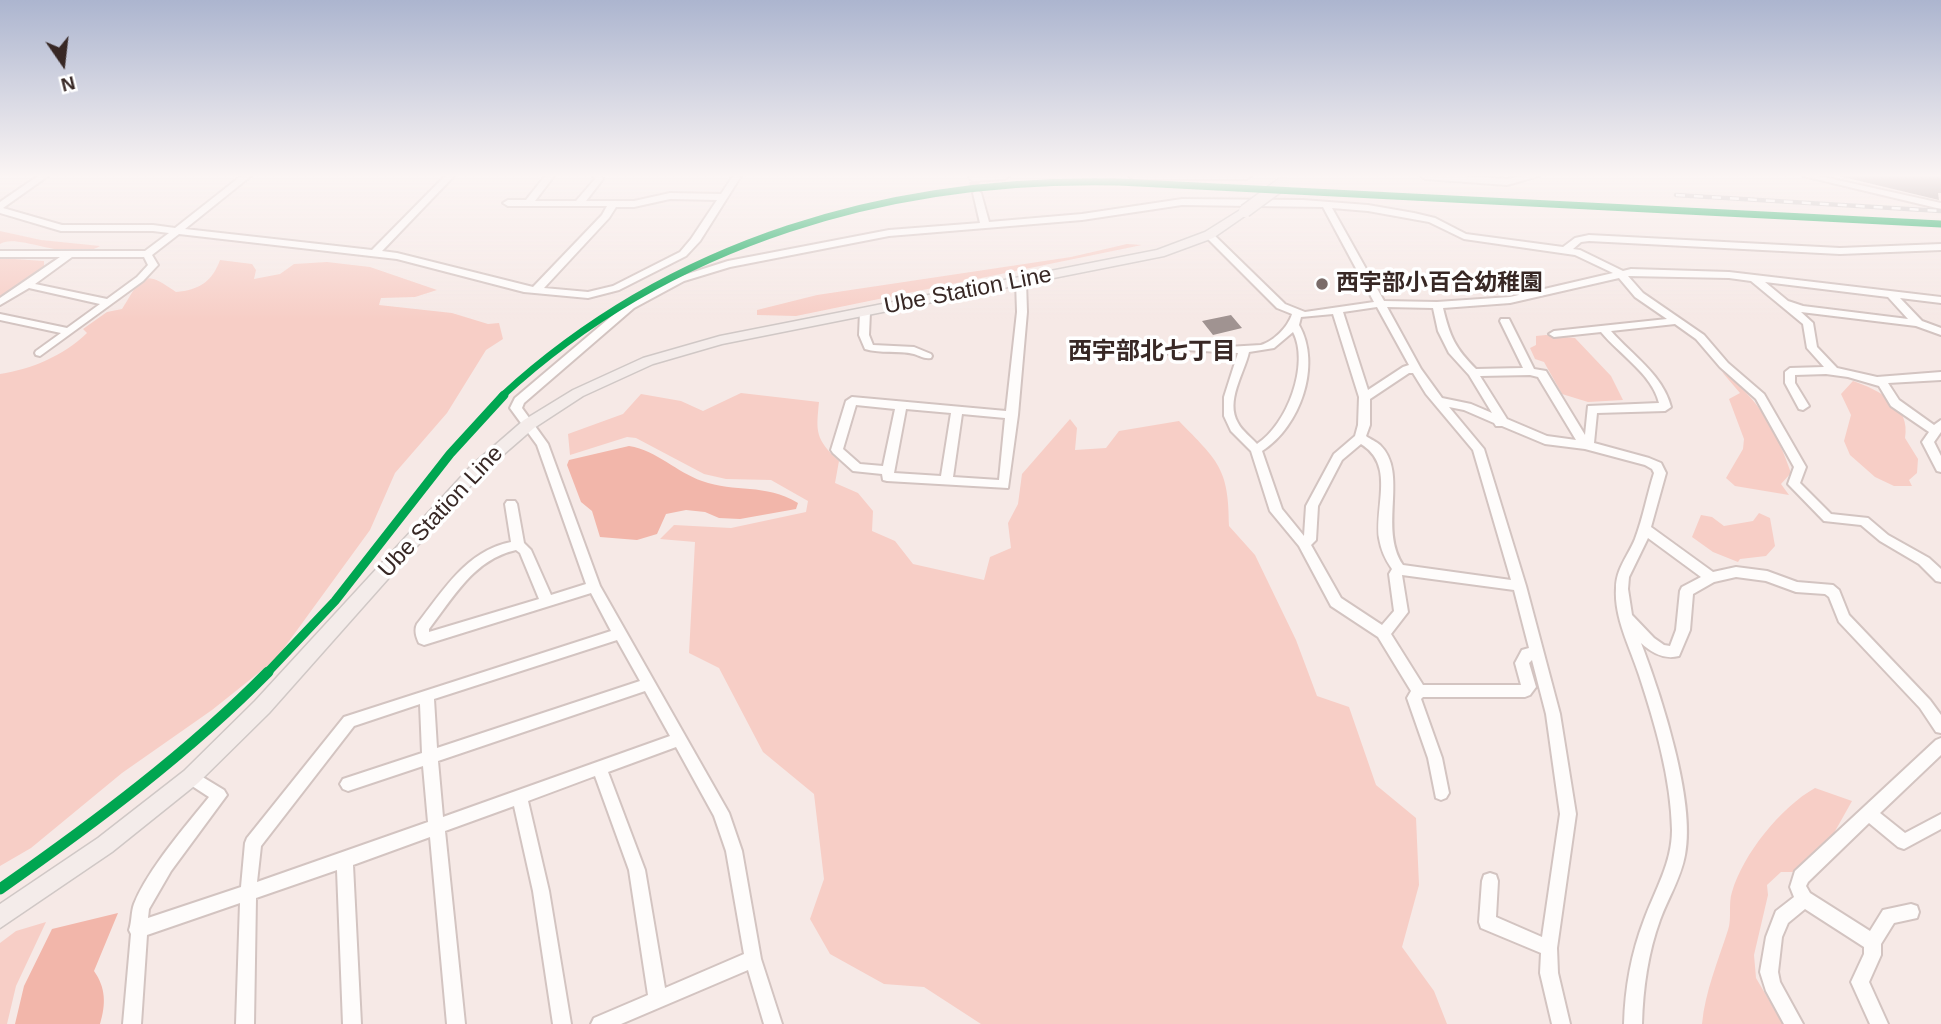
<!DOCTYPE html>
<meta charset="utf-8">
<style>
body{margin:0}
#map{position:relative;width:1941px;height:1024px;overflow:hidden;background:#f6e9e6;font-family:Arial,sans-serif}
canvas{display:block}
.north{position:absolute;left:28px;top:28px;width:70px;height:70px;-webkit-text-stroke:5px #fff;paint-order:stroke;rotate:166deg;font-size:19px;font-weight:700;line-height:28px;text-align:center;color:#382825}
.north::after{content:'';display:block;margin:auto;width:24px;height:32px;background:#382825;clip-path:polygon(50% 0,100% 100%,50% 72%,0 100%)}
</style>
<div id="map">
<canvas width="1941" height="1024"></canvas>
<div class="north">N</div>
</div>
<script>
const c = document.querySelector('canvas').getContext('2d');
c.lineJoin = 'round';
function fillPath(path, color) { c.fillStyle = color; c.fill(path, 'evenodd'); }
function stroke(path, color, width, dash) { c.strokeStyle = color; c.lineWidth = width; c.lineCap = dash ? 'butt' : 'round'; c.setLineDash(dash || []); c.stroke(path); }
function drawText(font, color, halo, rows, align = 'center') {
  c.font = font + ' Arial,"Noto Sans JP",sans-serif'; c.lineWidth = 7; c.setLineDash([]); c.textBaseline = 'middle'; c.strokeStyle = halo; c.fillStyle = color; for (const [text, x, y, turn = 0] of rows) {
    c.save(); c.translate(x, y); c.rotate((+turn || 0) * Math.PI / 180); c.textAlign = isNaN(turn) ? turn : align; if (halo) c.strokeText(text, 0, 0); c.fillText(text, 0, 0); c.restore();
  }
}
const green = new Path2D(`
 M0,231L41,240L100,246C72,264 17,232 0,244Z
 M1127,244L1142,245L796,316L757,315V310L817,295L1071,257Z
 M0,258L44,261V266L0,301Z
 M220,260L252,264L256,270L254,279L280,274L294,264L327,262L370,267L437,290L415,297L381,298L379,305L452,313L488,324L499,323L503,339L486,350L447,413L395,473L370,530L276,659L212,710L122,773L31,848L0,866V374C32,369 63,356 87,333L83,329L107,312L122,309C142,278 141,267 176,292C199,290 212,282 220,260Z
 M1546,335L1575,338L1611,376L1623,400L1588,402L1562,394L1544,362L1535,359L1530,348L1536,345V336Z
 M1722,372C1759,399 1776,429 1791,473L1781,484L1789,495L1735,486L1726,478L1743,449L1744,439L1729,399L1740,393Z
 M1853,381C1879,390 1911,406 1905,438L1918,459L1917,473L1909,480L1912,486H1894L1875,477L1850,455L1844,441L1851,415L1841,394Z
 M741,393L819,402C816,432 815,439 839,461L835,483L858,493L873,511L872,531L895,541L913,564L984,580L990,557L1011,548L1008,523L1018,504L1022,474L1070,419L1077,428L1075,450L1106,448L1119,431L1179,421C1218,461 1229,468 1229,526L1255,555L1296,640L1317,696L1349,707L1376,785L1416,818L1419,885L1402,947L1434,991L1447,1024H981L924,987L884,984L830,954L810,919L824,879L814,794L763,752L719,668L689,653L695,542L660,539L674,525L731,528L806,512L808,501L771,480L726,479L704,474L636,438L627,437L570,455L568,434L623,414L641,394L681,401L703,411Z
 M1759,513L1770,518L1775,546L1766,556L1740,559L1738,562L1713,552L1692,537L1701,515L1712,517L1724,526L1753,521Z
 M1815,788L1852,801L1834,833L1794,872H1781L1767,885L1768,895L1754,955L1756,978L1783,1024H1702C1705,992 1718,961 1728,930C1732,918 1728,904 1732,892C1743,854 1781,807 1815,788Z
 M46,922L16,986L7,1024H0V943L16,931Z`);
const water = new Path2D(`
 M629,446C658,451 676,472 702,481C735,493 765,483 798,503L796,509L740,519L719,518L705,512L686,510L666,514L657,534L637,540L600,537L592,511L581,502L567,465L569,460Z
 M118,913L94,971C106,988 106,1004 100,1024H15L24,986L52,929Z`);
const building = new Path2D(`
 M1839,176H1941V193H1938L1939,200Z
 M1231,315L1242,328L1213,335L1202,321Z`);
const minorTunnel = new Path2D(`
 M974,181L977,193`);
const minor = new Path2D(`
 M38,176H48L3,208L62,225H153L175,228L241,176H251L185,229L372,250L445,176H454L382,251L397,253L533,287L602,215L607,206H508L503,203L508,200H526L545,176H554L535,201H576L595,179L593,176H601L603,179L586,201H634L670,193L721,194L733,176H741L700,241L686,256L619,290L588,298L524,292L397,259L179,234L152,255L158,265L143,281L40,356L36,355L35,353L36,351L61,333L0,320V314L67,328L100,304L29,288L0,305V298L60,257H0V251H145L169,233L153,231H61L0,213V202ZM670,199L717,200L691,239L680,252L613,286L588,292L544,288L609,218L616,207H634ZM72,257H144L148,265L137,277L107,299L35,284Z
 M970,176H1009L1005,179L973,181L969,178Z
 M1129,176H1251L1247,179H1133Z
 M1421,176H1463L1507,179L1522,176H1539L1507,185L1425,179Z
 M1803,176H1819L1941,203V209Z
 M977,190L981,193L989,222L1082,214L1182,199L1303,200L1368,205L1414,213L1435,218L1466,234L1563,247L1575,238L1589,235L1840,248L1941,244V250L1840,254L1589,241L1581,242L1573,249L1580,250L1623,271L1631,269L1729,272L1941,297V303L1900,298L1922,321L1941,328V335L1916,326L1801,312L1813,323L1817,347L1837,368L1877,377L1941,372V380L1888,383L1899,400L1934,425L1941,420V432L1934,442L1941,456V472L1937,471L1922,442L1929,432L1891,406L1879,386L1848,377L1826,374L1795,375V383L1809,406L1803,410L1799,409L1785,383V372L1790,368L1824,367L1807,348L1803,324L1751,281L1729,278L1628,276L1643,293L1704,335L1728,363L1764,394L1806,467L1800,483L1831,514L1868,518L1888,535L1929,558L1941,569V582L1936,581L1919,564L1880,541L1861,525L1824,521L1788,484L1794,467L1756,399L1720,367L1696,339L1675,324L1611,331C1632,355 1663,375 1671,407L1665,411L1597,413L1594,443L1649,458L1661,463L1666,473L1651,527L1713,572L1736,567L1767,571L1797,582L1833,585L1839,590L1849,615L1930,700L1941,715V733L1936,732L1920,708L1839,622L1829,597L1825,594L1796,592L1766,581L1736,577L1714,582L1693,594L1690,630L1679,656C1664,660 1652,653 1641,643C1661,695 1696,802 1685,855C1681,878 1668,898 1660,920C1648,953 1643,988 1642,1024H1624C1625,988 1631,954 1644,920C1655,890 1672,863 1672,830C1671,778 1655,724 1639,675C1630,647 1614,618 1616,588C1616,569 1628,556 1635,539C1643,518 1647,495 1654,473L1652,469L1645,465L1585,449L1545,444L1502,426H1496L1494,423L1464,410L1449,407L1484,449L1526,586L1560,714L1576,814L1557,948L1558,973L1570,1024H1552L1540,973L1541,953L1481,928L1479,922L1482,881L1484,875L1490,873L1496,875L1498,881L1496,917L1542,937L1560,814L1546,714L1532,660L1529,663L1536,687L1530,695L1525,697H1423L1421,699L1442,758L1449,793L1446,798L1441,800L1436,798L1428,758L1407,698L1411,691L1378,637L1331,606L1299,546L1270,511L1251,451L1231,431L1224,416V397L1238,353L1184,350L1152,357L1147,354L1148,352L1184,344L1227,347L1261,345C1274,341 1288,327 1292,314L1277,308L1204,235L1209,232L1212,233L1285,304L1305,312L1374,302L1323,207L1182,205L1082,220L889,236L730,267L684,281L634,308L524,403L522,408L548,444L600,586L729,813L742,851L761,959L782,1024H764L748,970L621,1024H591L594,1018L648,995L629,870L595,776L528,801L549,891L571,1024H553L533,891L514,806L445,831L465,1024H447L430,837L353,865L361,1024H343L337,870L256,898L254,1024H236L240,903L147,935L141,1024H123L131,934L129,930C132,921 131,912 134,904C148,869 185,827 209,797L186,782L183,777L186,772L191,770L224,790L227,795L171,871L149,909L148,918L241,887L245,843L247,838L344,717L611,631L591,593L424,645L419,643C416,637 414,630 417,624C443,591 466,551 511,542L505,504L507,501H515L517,504L524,543L531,550L551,595L586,584L537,445L510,408L515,398L626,304L678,277L728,261L889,230L980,223L973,193ZM1332,208L1368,211L1429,222L1464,239L1575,255L1613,273L1510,297L1437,302L1384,301ZM1619,278L1635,297L1667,319L1554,331L1549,334L1554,337L1601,332C1619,354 1652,374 1659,403L1588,406L1585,435L1546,371L1534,369L1509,319H1501L1500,321L1523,368L1476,369C1455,348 1450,337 1443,308L1510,303ZM1765,282L1888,297L1908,319L1803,306L1788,301ZM1377,307L1409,365L1403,367L1368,390L1343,312ZM1387,307L1433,308L1438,331L1449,353L1469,375L1492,413L1471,404L1442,398L1421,369ZM1333,314L1359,397L1358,425L1355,436L1334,454L1306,506L1304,536L1282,509L1262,451C1300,427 1322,365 1299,325L1301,317ZM1293,332C1310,364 1287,425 1257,444C1251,437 1242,431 1238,423C1225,401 1244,374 1249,352L1274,348ZM1409,373H1413L1426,394L1473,450L1511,580L1403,565C1378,528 1409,473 1380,445C1377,442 1370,439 1366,436L1370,425V399ZM1530,375L1538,377L1576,440L1547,436L1507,419L1480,376ZM1361,444C1395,465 1375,504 1379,538C1381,550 1385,559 1392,569L1389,574L1394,611L1382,625L1341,598L1311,545L1316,540L1318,506L1342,460ZM1648,538L1701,577L1682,587L1680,591L1676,630L1670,646L1664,645L1654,638L1632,615L1628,589L1629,577ZM516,550L520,553L539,599L429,632V629C453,598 474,559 516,550ZM1402,575L1514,590L1529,648L1522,650L1515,663L1521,685H1423L1391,634L1408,612ZM617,640L640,681L437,748L434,699ZM645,691L670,736L443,817L438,761ZM420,704L422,753L343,779L340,784L343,789L348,791L423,766L428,822L257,882L261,846L354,726ZM676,747L714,816L726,851L744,954L665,988L645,870L608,772Z
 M1021,278L1026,281L1027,312L1018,415L1008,488L887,481L883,480L882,474L853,471L833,453L831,450L846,401L852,397L1006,411L1017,312L1016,281ZM856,405L895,409L883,466L860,464L843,449ZM906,409L951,413L941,476L894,473ZM962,414L1005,418L999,480L953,477Z
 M865,309L870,312L869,335L873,345L914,347L931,354L932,356L931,358C923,359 921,356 914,354C898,350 881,354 865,349L859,335L860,312Z
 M1941,738V755L1880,813L1905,833L1941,814V829L1904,849L1898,847L1869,823L1808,882L1806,886L1810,893L1870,931L1883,910L1911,904L1917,906L1919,912L1917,918L1894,923L1881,944V955L1869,982L1888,1024H1870L1851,982L1864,954V947L1805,909L1788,923L1782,937L1778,972L1780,982L1803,1024H1784L1766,991L1760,972L1766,937L1776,911L1794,897L1790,887L1795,871L1936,740Z`);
const major = new Path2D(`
 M1245,207L1249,209V213L1213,238L1164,256L722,344L653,364L583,396L534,428L481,474L269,713L198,783L112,852L0,928V904L98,838L184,771L255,701L471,466L524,420L573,390L643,358L720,336L1157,250L1205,232Z`);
const rail = new Path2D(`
 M1676,195L1941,211`);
const majorBridge = new Path2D(`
 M1245,211L1283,183`);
const rail1Far2 = new Path2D(`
 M502,396C671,240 892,177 1119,182L1941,224`);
const rail1Far1 = new Path2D(`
 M266,674L335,601L450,454L504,395`);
const rail1 = new Path2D(`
 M0,889C94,823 187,754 268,672`);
const markers = [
 [1322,284,7,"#7a6c69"]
];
const poiNames = [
 ["西宇部小百合幼稚園",1336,284]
];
const streetNames = [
 ["Ube Station Line",968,291,-11],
 ["Ube Station Line",441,512,-47]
];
const neighbourhoodNames = [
 ["西宇部北七丁目",1152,352]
];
fillPath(green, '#f7cec6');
fillPath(water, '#f2b6aa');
fillPath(building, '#a09391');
stroke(minorTunnel, '#d0c2bf', 10, [10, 5]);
stroke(minor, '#d3c4c1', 4);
stroke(major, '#d0c8c6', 3);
fillPath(minor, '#fefcfb');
fillPath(major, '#f4ecea');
stroke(rail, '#c0bcbc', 4.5);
stroke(rail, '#fff', 2.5, [9]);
stroke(majorBridge, '#d0c8c6', 15, []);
stroke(majorBridge, '#f4ecea', 12);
stroke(rail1Far2, '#00a651', 7);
stroke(rail1Far1, '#00a651', 9);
stroke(rail1, '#00a651', 11);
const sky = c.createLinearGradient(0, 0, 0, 319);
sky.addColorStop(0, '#acb5cf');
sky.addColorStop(0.55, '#fbf5f4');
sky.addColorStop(1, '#fbf5f400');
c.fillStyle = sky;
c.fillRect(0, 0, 1941, 319);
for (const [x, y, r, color] of markers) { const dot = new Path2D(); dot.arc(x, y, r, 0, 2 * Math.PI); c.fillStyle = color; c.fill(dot); stroke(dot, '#fff', 2.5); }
drawText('bold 23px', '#382825', '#fff', poiNames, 'left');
drawText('23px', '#382825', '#fff', streetNames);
drawText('bold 24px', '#382825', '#fff', neighbourhoodNames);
</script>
